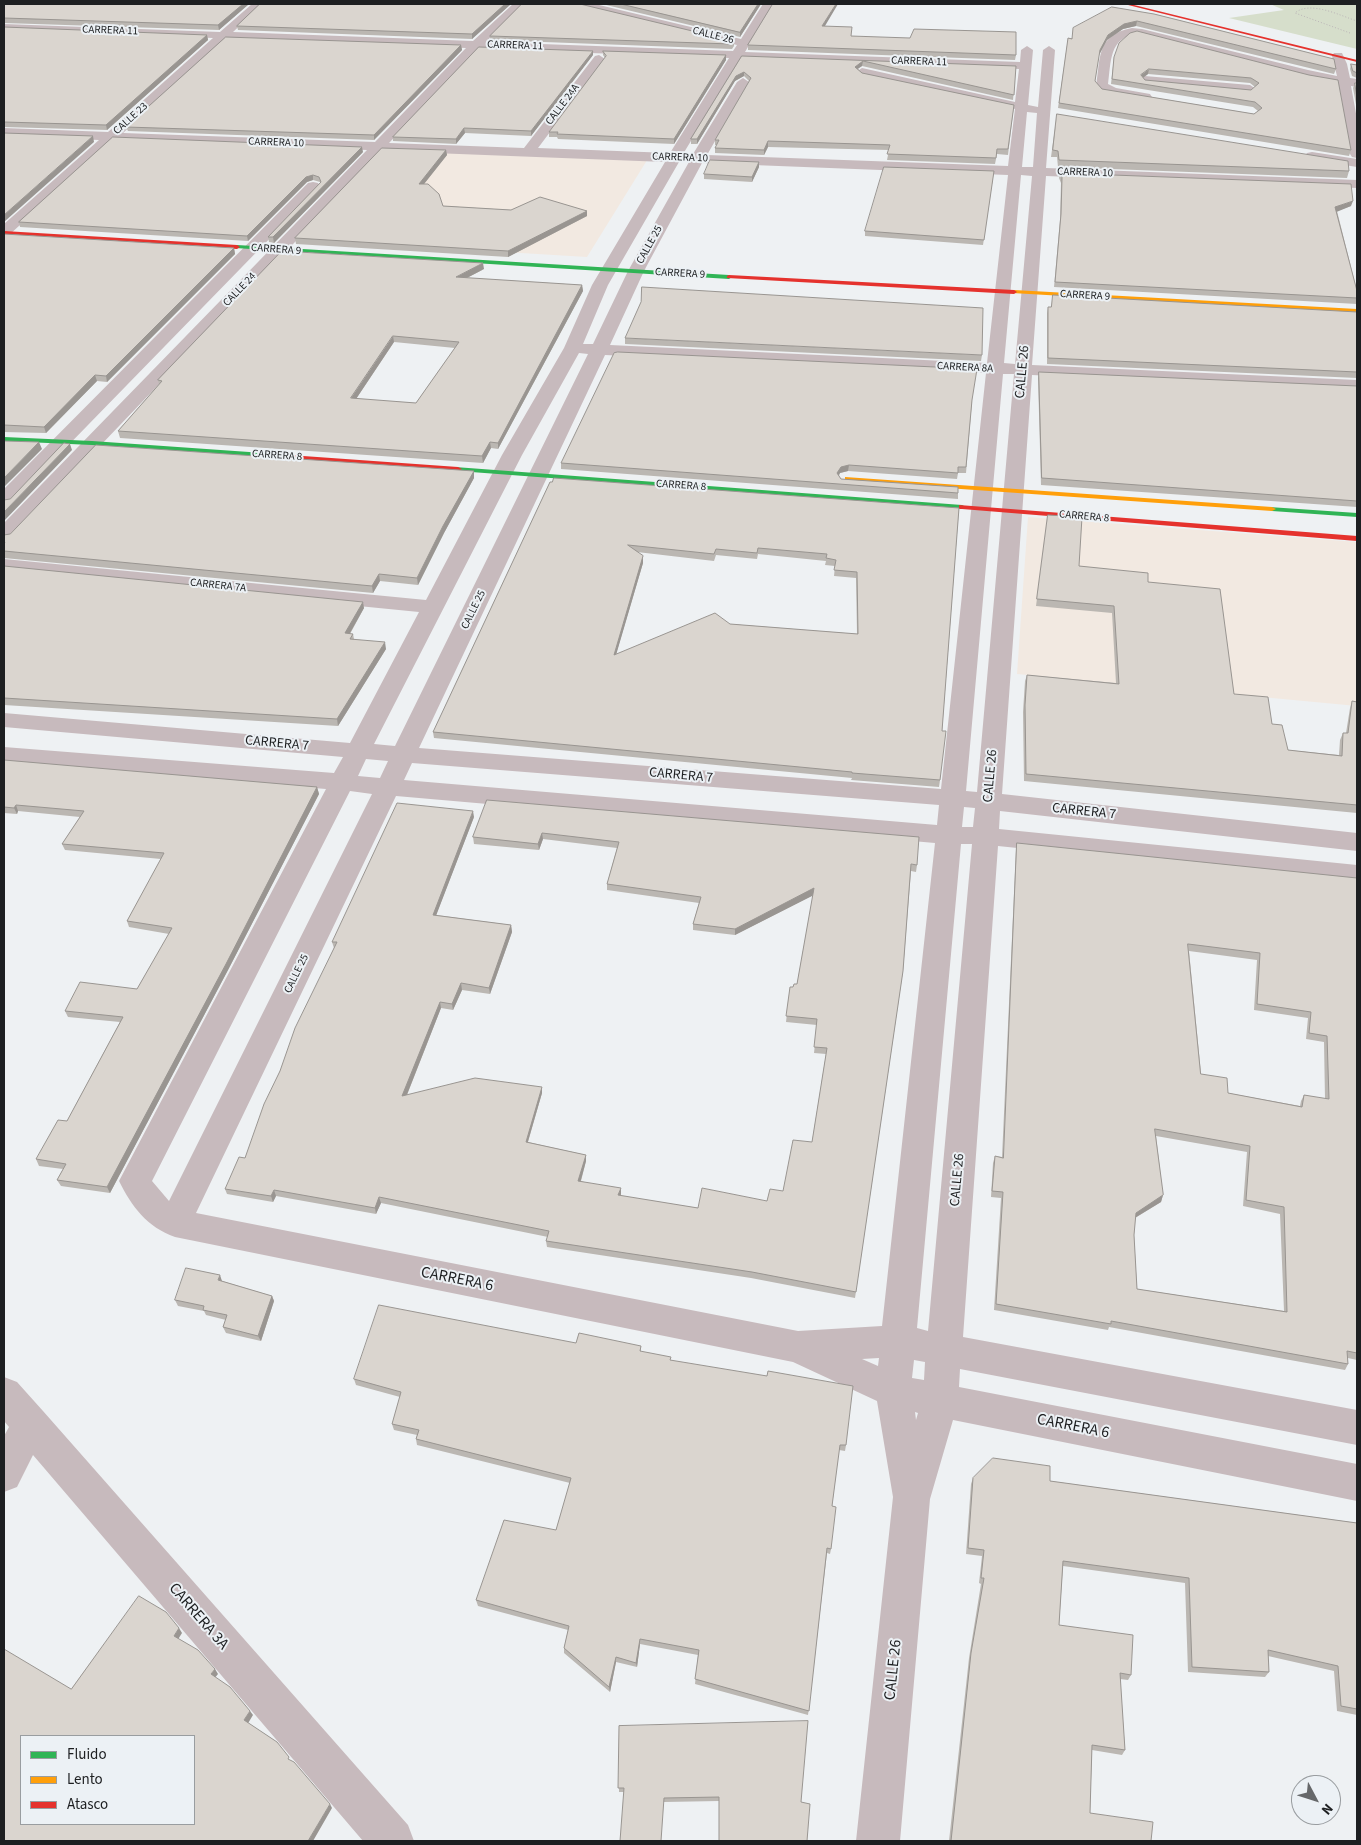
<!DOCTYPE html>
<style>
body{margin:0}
#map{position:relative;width:1361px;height:1845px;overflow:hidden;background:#eef1f3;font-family:"Source Sans 3",sans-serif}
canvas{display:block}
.frame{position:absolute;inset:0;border:5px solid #1d1f21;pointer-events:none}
.legend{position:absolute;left:20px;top:1735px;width:175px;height:90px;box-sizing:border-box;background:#ecf1f5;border:1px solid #999da0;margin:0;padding:6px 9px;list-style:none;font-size:15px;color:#1d1f21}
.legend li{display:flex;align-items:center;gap:10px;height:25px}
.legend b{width:25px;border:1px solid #999da0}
.north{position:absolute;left:1291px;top:1775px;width:50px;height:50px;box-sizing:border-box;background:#ecf1f5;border:1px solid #999da0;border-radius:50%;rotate:130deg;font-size:14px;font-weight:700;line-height:20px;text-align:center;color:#1d1f21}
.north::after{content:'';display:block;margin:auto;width:18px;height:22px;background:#66686a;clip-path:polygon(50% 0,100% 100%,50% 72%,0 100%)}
</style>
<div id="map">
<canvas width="1361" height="1845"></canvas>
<div class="frame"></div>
<ul class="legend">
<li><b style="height:6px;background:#30b455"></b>Fluido</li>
<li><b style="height:6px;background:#ff9f0a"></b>Lento</li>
<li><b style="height:6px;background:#e5322d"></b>Atasco</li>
</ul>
<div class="north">N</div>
</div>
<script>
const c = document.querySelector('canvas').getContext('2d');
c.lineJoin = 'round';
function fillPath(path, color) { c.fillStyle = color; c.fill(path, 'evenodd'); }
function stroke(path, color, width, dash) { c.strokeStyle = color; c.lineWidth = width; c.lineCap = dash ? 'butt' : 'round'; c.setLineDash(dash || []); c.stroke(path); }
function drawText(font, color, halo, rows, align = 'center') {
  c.font = font + ' "Source Sans 3",sans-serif'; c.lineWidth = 4; c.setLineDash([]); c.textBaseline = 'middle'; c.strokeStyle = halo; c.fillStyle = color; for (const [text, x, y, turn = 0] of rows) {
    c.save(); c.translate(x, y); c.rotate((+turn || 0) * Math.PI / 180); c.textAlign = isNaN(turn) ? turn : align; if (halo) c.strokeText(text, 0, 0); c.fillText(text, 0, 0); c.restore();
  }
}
const education = new Path2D(`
 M445,152L649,157L587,257L355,243Z
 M1028,517L1357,542V706L1017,674Z`);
const green = new Path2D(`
 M1270,4H1357V49L1229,18L1284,10Z`);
const path = new Path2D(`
 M1350,33L1295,13C1310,0 1341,16 1357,21`);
const street = new Path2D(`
 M252,4H263L233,32L473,41L513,4H524L486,42L733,51L737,45L579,6L578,4H595L741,39L763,4H773L745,52L1020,62L1021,50L1027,46L1033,50L1028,105L1038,107L1043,50L1049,46L1055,50L1046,168L1357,180V188L1046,176L1032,365L1357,380V390L1032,375L1002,794L1357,833V851L1000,811L999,829L1357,865V883L998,846L963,1337L1357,1410V1445L960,1369L959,1387L1357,1464V1501L953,1420L930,1499L900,1841H856L893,1497L877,1401L793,1362L175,1237C147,1227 132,1207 119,1181L326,789L4,763V747L334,773L343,757L4,727V713L350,743L419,612L4,571V559L426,600L502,455L564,348L592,285L665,162L382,151L11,539L4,541V523L367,150L114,140L9,235L4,236V224L99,140L4,136V128L108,132L213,38L4,30V24L220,32ZM226,39L466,48L375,142L123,133ZM479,49L729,58L670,153L538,148L605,59L599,55L595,56L524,148L389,143ZM741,59L1019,69L1015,102L862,68L856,72L862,76L1015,109L1008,166L707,155L749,82L743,78L737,82L693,154H683ZM1027,112L1037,113L1033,167H1022ZM679,162H689L628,271L593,344H583L608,285ZM702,163L1008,175L987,363L610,345L644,271ZM1021,175L1032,176L1015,364L1004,363ZM579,353L588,354L395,746L374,744L522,455ZM605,355L986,373L941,789L419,748ZM1003,374H1014L977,792L966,791ZM366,759L388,761L380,778L358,776ZM412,763L939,805L937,825L404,780ZM350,791L372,794L169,1201L152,1181ZM396,796L935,843L882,1326L798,1331L196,1213ZM964,807L975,808L973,827H962ZM961,844H972L928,1331L917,1328ZM879,1358L878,1366L862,1359ZM914,1360L925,1362L924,1380L912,1378ZM915,1412L918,1413L916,1420Z
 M1132,28L1142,29L1308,70L1337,76L1332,56L1334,53H1342L1347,64L1350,78L1357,79V87L1351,86L1357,119V158L1352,157L1350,154L1338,83L1308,78L1137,35C1109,36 1111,63 1108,84L1116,88L1150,94L1152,97L1150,100L1146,101C1131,98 1106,98 1096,86C1101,57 1096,35 1132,28Z
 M1133,75L1250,85L1256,89L1250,93L1129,82L1127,79Z
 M1312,152L1357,159V167L1307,159L1305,156L1307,153Z
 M313,182L318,183L320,186L318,189L11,504L4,506V489L308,183Z
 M4,1377L17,1382L43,1411L408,1825L414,1841H363L33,1455L17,1487L4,1492V1436L9,1427L4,1421Z`);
const fast = new Path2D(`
 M237,245L729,275L732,277L729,279L235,248V246Z
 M4,437L92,441L292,455L296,457L292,459L92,445L4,441Z
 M455,467L962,505L966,507L962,509L458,471L454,469Z
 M1269,507L1357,513V517L1272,511L1268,509Z`);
const slow = new Path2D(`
 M1014,290L1357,309V313L1012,293V291Z
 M845,477L1272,507L1276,509L1272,511L848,481H845Z`);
const jam = new Path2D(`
 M1124,4H1130L1357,60V62Z
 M4,231L237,245L240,247L237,249L4,235Z
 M729,275L1014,290L1017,292L1014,294L727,278V276Z
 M289,455L458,467L462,469L458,471L292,459H289Z
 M959,505L1357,536V541L962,509H959Z`);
const wall = new Path2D(`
 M4,4H249L219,30L4,23Z
 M260,4H511L472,39L238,30L237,26Z
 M602,4H761L740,37Z
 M1112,7L1336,69L1334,74L1136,26L1123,29L1107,40L1099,55L1095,81L1102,89L1254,114L1258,111L1253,107L1111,84L1114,57L1309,75L1351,150L1349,156L1058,108L1068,38H1072ZM1148,74L1250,83L1255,87L1251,90L1145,80L1143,78Z
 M825,26L851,36L1016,55L1015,60L748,50V45Z
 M4,27L207,35L208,40L107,130L4,127Z
 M490,36L734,41V46L732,49L490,40Z
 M461,45L462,50L374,140L128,131L126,127Z
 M603,51L726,55V60L674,144L558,139L557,137H549V132L605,58L603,55Z
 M593,55L531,136L465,133L456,144L393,141V137Z
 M742,56L1016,66L1013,100L862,66L858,69L862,73L1014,105L1008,155L997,154L995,164L887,160L889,150L768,147L764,155L715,153V148L717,145H715V140L749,81L744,76L735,81L697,144H691V139Z
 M1351,64L1357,65V78L1352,76L1350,69Z
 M1355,83H1357V110L1353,88Z
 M1057,114L1349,171L1347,178L1058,167L1057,157H1051Z
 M446,150L447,155L424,184L443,206L511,210L587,211V216L508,257L296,244L295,238Z
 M363,152L274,243L269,242L268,237L320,183V182L313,180L307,182L248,241L20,227L19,222Z
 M759,162V167L752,182L704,179V174Z
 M994,171L983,245L865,236V231Z
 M1060,173L1351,206L1337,211L1357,291V304L1054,287L1060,220L1061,183L1059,178Z
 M4,234L234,248L235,254L107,382L97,381L46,433L4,432Z
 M484,269L467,278L582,285L583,291L498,449L491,448L483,463L120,438L118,431L159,384L158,380ZM394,342L455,348L416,403L356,399Z
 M1048,307L1357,312V378L1047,364V313Z
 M625,338L982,355L981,361L625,344Z
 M1039,372L1357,386V507L1041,485L1038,378Z
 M972,401L966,473H958L957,479L848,471L840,473L839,476L841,479L958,493V499L561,469V463Z
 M474,471V478L444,533L418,585L380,581L373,593L4,558V535Z
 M550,482L959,508L942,731L940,780L939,787L851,780L852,778L434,738L433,732ZM637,552L714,561L716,555L757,559L758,554L826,561L825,565L835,566L834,576L856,578L857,634L730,624L616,654L643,563V556Z
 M1048,515L1079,566L1148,582L1234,694L1272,724L1288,750L1339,755L1340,740L1343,733H1346L1350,708L1352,701L1357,702V813L1024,781L1023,712L1025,681L1027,675L1116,683L1112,613L1036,606Z
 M4,566L364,608L350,634H353L354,639L386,649L338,726L4,705Z
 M4,760L317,787L319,794L228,970L110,1193L61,1186L57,1180L63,1169L39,1166L36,1159L67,1121L120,1022L68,1017L65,1011L137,989L169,934L129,927L127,921L161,859L65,850L62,844L80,817L18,811L17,814L4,813Z
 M487,800L917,865L916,872L911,871L903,971L855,1298L751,1278L547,1247L546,1241L548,1237L381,1203L376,1214L276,1196L273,1202L227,1194L225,1189L245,1158L280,1071L334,948L332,942L474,817L436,915L511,925L512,932L490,994L462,990L453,1010L441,1008L407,1095L542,1087V1093L528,1142L586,1155V1161L581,1181L621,1194V1196L698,1208L767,1201L783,1191L812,1142L826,1054L814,1053L817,1025L786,1022L790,987H793L797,984L813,895L735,935L693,930V924L699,903L607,890V884L617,848L543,839L539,850L474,844L473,837Z
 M1017,843L1357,878V1360L1348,1358V1364L1345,1370L1109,1327L1108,1330L994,1310L1001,1198L991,1197L993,1163L995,1156L1002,1157L1016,850ZM1189,951L1257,960L1254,1010L1308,1018L1306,1039L1324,1042L1325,1099L1304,1095L1301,1101L1300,1106L1228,1093L1201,1074ZM1156,1136L1247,1152L1243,1206L1280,1214L1284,1311L1137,1289L1134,1235L1135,1218L1161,1202L1163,1195Z
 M222,1281L272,1296L274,1301L261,1341L226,1333L223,1327L226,1320L206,1315L204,1311L178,1306L175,1300Z
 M576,1343L641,1346V1352L671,1360L846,1445L845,1451L839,1450L832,1506L831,1549L830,1554L827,1553L808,1715L695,1684L698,1655L640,1644L637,1667L616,1662L610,1692L564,1653V1648L568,1630L478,1606L476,1600L556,1530L570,1483L417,1445L416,1439L417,1435L394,1430L392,1424L400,1397L356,1385L354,1379Z
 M973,1478L1050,1481L1357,1523V1715L1337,1711L1334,1671L1268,1656L1269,1672L1265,1677L1188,1672L1185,1583L1063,1566L1059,1625L1131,1675L1128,1680L1120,1679L1125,1750L1122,1755L1092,1750L1090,1813L1151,1841H949L969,1658L981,1584L979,1583L982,1556L966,1554L971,1484Z
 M619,1726L801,1802L719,1801L664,1802L624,1792H619Z`);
const shadedWall = new Path2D(`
 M243,4H249L219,30L218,25Z
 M505,4H511L472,39V34Z
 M758,4H761L740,37V32Z
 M836,4H838L822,31V26Z
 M1137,21L1136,26L1123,29L1107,40L1099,55L1100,50L1108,35L1124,24Z
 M207,35L208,40L107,130L106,125Z
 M461,45L462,50L374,140V135Z
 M593,51V55L531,136V131Z
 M726,55V60L674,144V139Z
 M863,61L862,66L854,71L855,67Z
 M1149,69L1148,74L1140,80L1141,75Z
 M744,72V76L735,81L697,144V139L736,76Z
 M464,128L465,133L456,144V139Z
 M93,136L94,142L4,222V215Z
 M768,141V147L764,155V150Z
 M362,147L363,152L274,243L273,237Z
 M446,150L447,155L420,189L419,184Z
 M759,162V167L752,182V177Z
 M313,175V180L307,182L248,241L247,236L306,177Z
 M1353,201L1351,206L1334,213L1335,207Z
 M587,211V216L508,257V251Z
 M234,248L235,254L107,382L106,376Z
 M483,263L484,269L457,283L456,277Z
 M582,285L583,291L498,449V443Z
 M393,336L394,342L352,405L351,398Z
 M95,375L97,381L46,433L44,427Z
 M39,442L42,449L4,487V478Z
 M490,442L491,448L483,463L482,456Z
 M70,444L72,450L4,521V512Z
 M849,465L848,471L840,473L836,479L837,473L841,467Z
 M474,471V478L444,533L418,585L417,578L443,526Z
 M643,556V563L614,662V655Z
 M379,574L380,581L373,593L372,586Z
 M363,602L364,608L346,640L345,633Z
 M385,642L386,649L338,726L337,719Z
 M317,787L319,794L228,970L110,1193L107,1187Z
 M16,805L18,811L17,814L14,808Z
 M473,811L474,817L434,921L433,915Z
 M542,833L543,839L539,850L538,844Z
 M814,888V895L735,935V929Z
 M511,925L512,932L490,994L489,988Z
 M461,983L462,990L453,1010L452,1004Z
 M440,1002L441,1008L404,1102L402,1096Z
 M542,1087V1093L526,1148V1142Z
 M586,1155V1161L579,1187L578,1181Z
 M621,1188V1194L619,1201L618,1195Z
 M274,1190L276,1196L273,1202L271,1196Z
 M1163,1195L1161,1202L1133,1219L1136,1213Z
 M379,1197L381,1203L376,1214L375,1208Z
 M220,1275L222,1281L221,1286L218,1280Z
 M272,1296L274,1301L261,1341L258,1336Z
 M179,1628L182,1633L177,1641L174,1636Z
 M640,1639V1644L637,1667L636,1663Z
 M616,1657V1662L610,1692L609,1687Z
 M215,1669L218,1674L214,1679L211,1674Z
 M250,1711L253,1715L247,1725L244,1720Z
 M330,1804L332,1808L313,1841H308Z`);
const building = new Path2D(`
 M4,4H243L218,25L4,18Z
 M260,4H505L472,34L237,26Z
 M522,4H580L734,41L732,44L490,36Z
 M621,4H758L740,32Z
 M773,4H836L822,26L852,27L851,36L910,38L914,29L1016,32V55L748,45Z
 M1112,7L1154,14L1334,59L1336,69L1137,21L1124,24L1108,35L1100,50L1095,81L1102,89L1254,114L1262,108L1255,102L1112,79L1114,57L1119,43L1130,33L1137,31L1309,75L1338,80L1351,150L1059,103L1068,38L1072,39L1073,28ZM1149,69L1251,78L1259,83L1251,90L1145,80L1141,75Z
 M4,27L207,35L106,125L4,122Z
 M226,37L461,45L374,135L126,127Z
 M479,47L593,51L531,131L464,128L456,139L393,137Z
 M603,51L726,55L674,139L557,134L558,132H549L606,56Z
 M742,56L1016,66L1014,95L863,61L855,67L862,73L1014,105L1008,149H997L996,158L887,154L890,145L768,141L764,150L715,148L719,140H715L751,78L744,72L736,76L697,139H691Z
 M1351,64L1357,65V73L1353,71Z
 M1355,83H1357V97Z
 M1057,114L1348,161L1349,171L1059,160L1058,151L1053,150Z
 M4,133L93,136L4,215Z
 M113,137L362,147L273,237H268L321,182L319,177L313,175L306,177L247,236L19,222Z
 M382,148L446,150L419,184H428L439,194L443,206L511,210L540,197L587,211L508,251L295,238Z
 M710,160L759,162L752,177L704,174Z
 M884,167L994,171L984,240L865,231Z
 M1060,173L1351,184L1353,201L1335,207L1357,291V298L1055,282L1061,214L1062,178Z
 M4,234L234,248L106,376L95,375L44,427L4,425Z
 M282,251L483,263L456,277L582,285L498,443L490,442L482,456L118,431L162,381L158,380ZM393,336L459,342L416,403L351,398Z
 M642,287L983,308L982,355L625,338L641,302Z
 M1053,295L1357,312V372L1048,358V307H1051Z
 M618,352L977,369L972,400L966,467H958V473L849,465L841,467L837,473L841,479L958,487V493L561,463L614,353Z
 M1039,372L1357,386V501L1042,478Z
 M4,441L39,442L4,478Z
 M64,443L70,444L4,512V500L10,499Z
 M96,445L474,471L443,526L417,578L379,574L372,586L4,551V544L5,542L4,541V535L10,534Z
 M554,478L959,508L942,731H946L940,780L852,773V772L433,732L550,482H552ZM628,545L714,554L716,549L757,553L758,548L827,554L826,558L836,560L834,570L857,572L858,634L730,624L715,613L614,655L643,556Z
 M1048,515L1082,517L1079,566L1148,573V582L1220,589L1234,694L1268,697L1272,724L1282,725L1288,750L1342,756L1343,733H1348L1352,701L1357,702V805L1026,774L1025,705L1027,675L1119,684L1114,606L1037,599Z
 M4,566L363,602L345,633L353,634L350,639L385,642L337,719L4,698Z
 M4,760L317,787L226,964L107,1187L57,1180L66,1164L36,1159L58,1120L67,1121L123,1017L65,1011L80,982L137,989L172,928L127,921L164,853L62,844L84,811L16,805L14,808L4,807Z
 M487,800L919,837L917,865L911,864L903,971L856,1292L752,1272L546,1241L549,1231L379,1197L375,1208L274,1190L271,1196L225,1189L239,1157L245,1158L264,1104L280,1071L295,1028L337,942H332L397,803L473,811L433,915L511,925L489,988L461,983L452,1004L440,1002L402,1096L475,1078L542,1087L526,1142L586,1155L578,1181L621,1188L618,1195L698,1208L702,1188L767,1201L770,1189L783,1191L793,1140L812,1142L827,1048L814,1047L817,1019L786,1016L790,987H793L794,984H797L814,888L735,929L693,924L701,897L607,884L619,842L542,833L538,844L473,837Z
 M1017,843L1357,878V1353L1347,1351L1348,1364L1111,1321V1324L996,1304L1003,1192L992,1191L995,1156L1003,1158ZM1188,944L1260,953L1257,1004L1311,1012L1309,1033L1327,1036L1329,1099L1304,1095L1302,1107L1228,1093L1227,1078L1201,1074ZM1155,1129L1250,1146L1246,1200L1284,1207L1287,1312L1137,1289L1134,1235L1136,1213L1163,1195Z
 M186,1268L220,1275L218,1280L272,1296L258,1336L223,1327L227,1315L203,1310L204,1306L175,1300Z
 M379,1305L576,1343L579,1333L641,1346L640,1351L671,1357L670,1360L767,1376L768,1371L853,1386L846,1445H840L832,1506L836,1507L831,1549L827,1548L809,1711L695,1679L699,1650L640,1639L636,1663L616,1657L609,1687L564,1648L569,1626L476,1600L504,1520L556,1530L571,1478L416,1439L419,1430L392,1424L401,1392L354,1379Z
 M993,1458L1050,1466V1481L1357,1523V1709L1341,1706L1338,1666L1268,1650L1269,1672L1192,1667L1189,1578L1063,1561L1059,1625L1133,1635L1131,1675L1120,1673L1125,1750L1092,1745L1090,1813L1153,1822L1151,1841H951L971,1653L984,1578H981L984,1550L968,1548L973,1478Z
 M139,1596L166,1612L179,1628L174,1636L198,1650L215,1669L211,1674L230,1687L250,1711L244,1720L277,1742L289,1757L288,1759L294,1762L330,1804L308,1841H4V1649L71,1689ZM21,1736H194V1824H21Z
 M808,1721L801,1802L810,1804L807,1841H719V1797L664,1798L661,1841H620L624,1788H618L619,1726Z`);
const farStreetnames = [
 ["CARRERA 11",110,31,2],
 ["CALLE 26",713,36,14],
 ["CARRERA 11",515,46,2],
 ["CARRERA 11",919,62,2],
 ["CALLE 24A",563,105,-53],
 ["CALLE 23",131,119,-42],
 ["CARRERA 10",276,143,2],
 ["CARRERA 10",680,158,2],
 ["CARRERA 10",1085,173,2],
 ["CALLE 25",650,245,-61],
 ["CARRERA 9",276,250,4],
 ["CARRERA 9",680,274,3],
 ["CALLE 24",240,290,-46],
 ["CARRERA 9",1085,296,3],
 ["CARRERA 8A",965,368,3],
 ["CARRERA 8",277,456,4],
 ["CARRERA 8",681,486,4],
 ["CARRERA 8",1084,517,5],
 ["CARRERA 7A",218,586,6],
 ["CALLE 25",474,610,-64],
 ["CALLE 25",297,974,-64]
];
const streetNames = [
 ["CALLE 26",1023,372,-85],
 ["CARRERA 7",277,744,5],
 ["CARRERA 7",681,776,5],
 ["CALLE 26",991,776,-85],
 ["CARRERA 7",1084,812,6],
 ["CALLE 26",958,1180,-85]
];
const nearStreetnames = [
 ["CARRERA 6",457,1280,11],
 ["CARRERA 6",1073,1427,11],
 ["CARRERA 3A",198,1617,49],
 ["CALLE 26",894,1670,-84]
];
fillPath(education, '#f2e9e1');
fillPath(green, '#d6decb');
stroke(path, '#bbb5b7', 1, [1, 2]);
fillPath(street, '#c7babd');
fillPath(fast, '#30b455');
fillPath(slow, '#ff9f0a');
fillPath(jam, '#e5322d');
fillPath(wall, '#bbb7b2');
fillPath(shadedWall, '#999591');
fillPath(building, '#dad5cf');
stroke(building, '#999591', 1);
drawText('11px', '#1d1f21', '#ecf1f5', farStreetnames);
drawText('14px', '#1d1f21', '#ecf1f5', streetNames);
drawText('16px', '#1d1f21', '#ecf1f5', nearStreetnames);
</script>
